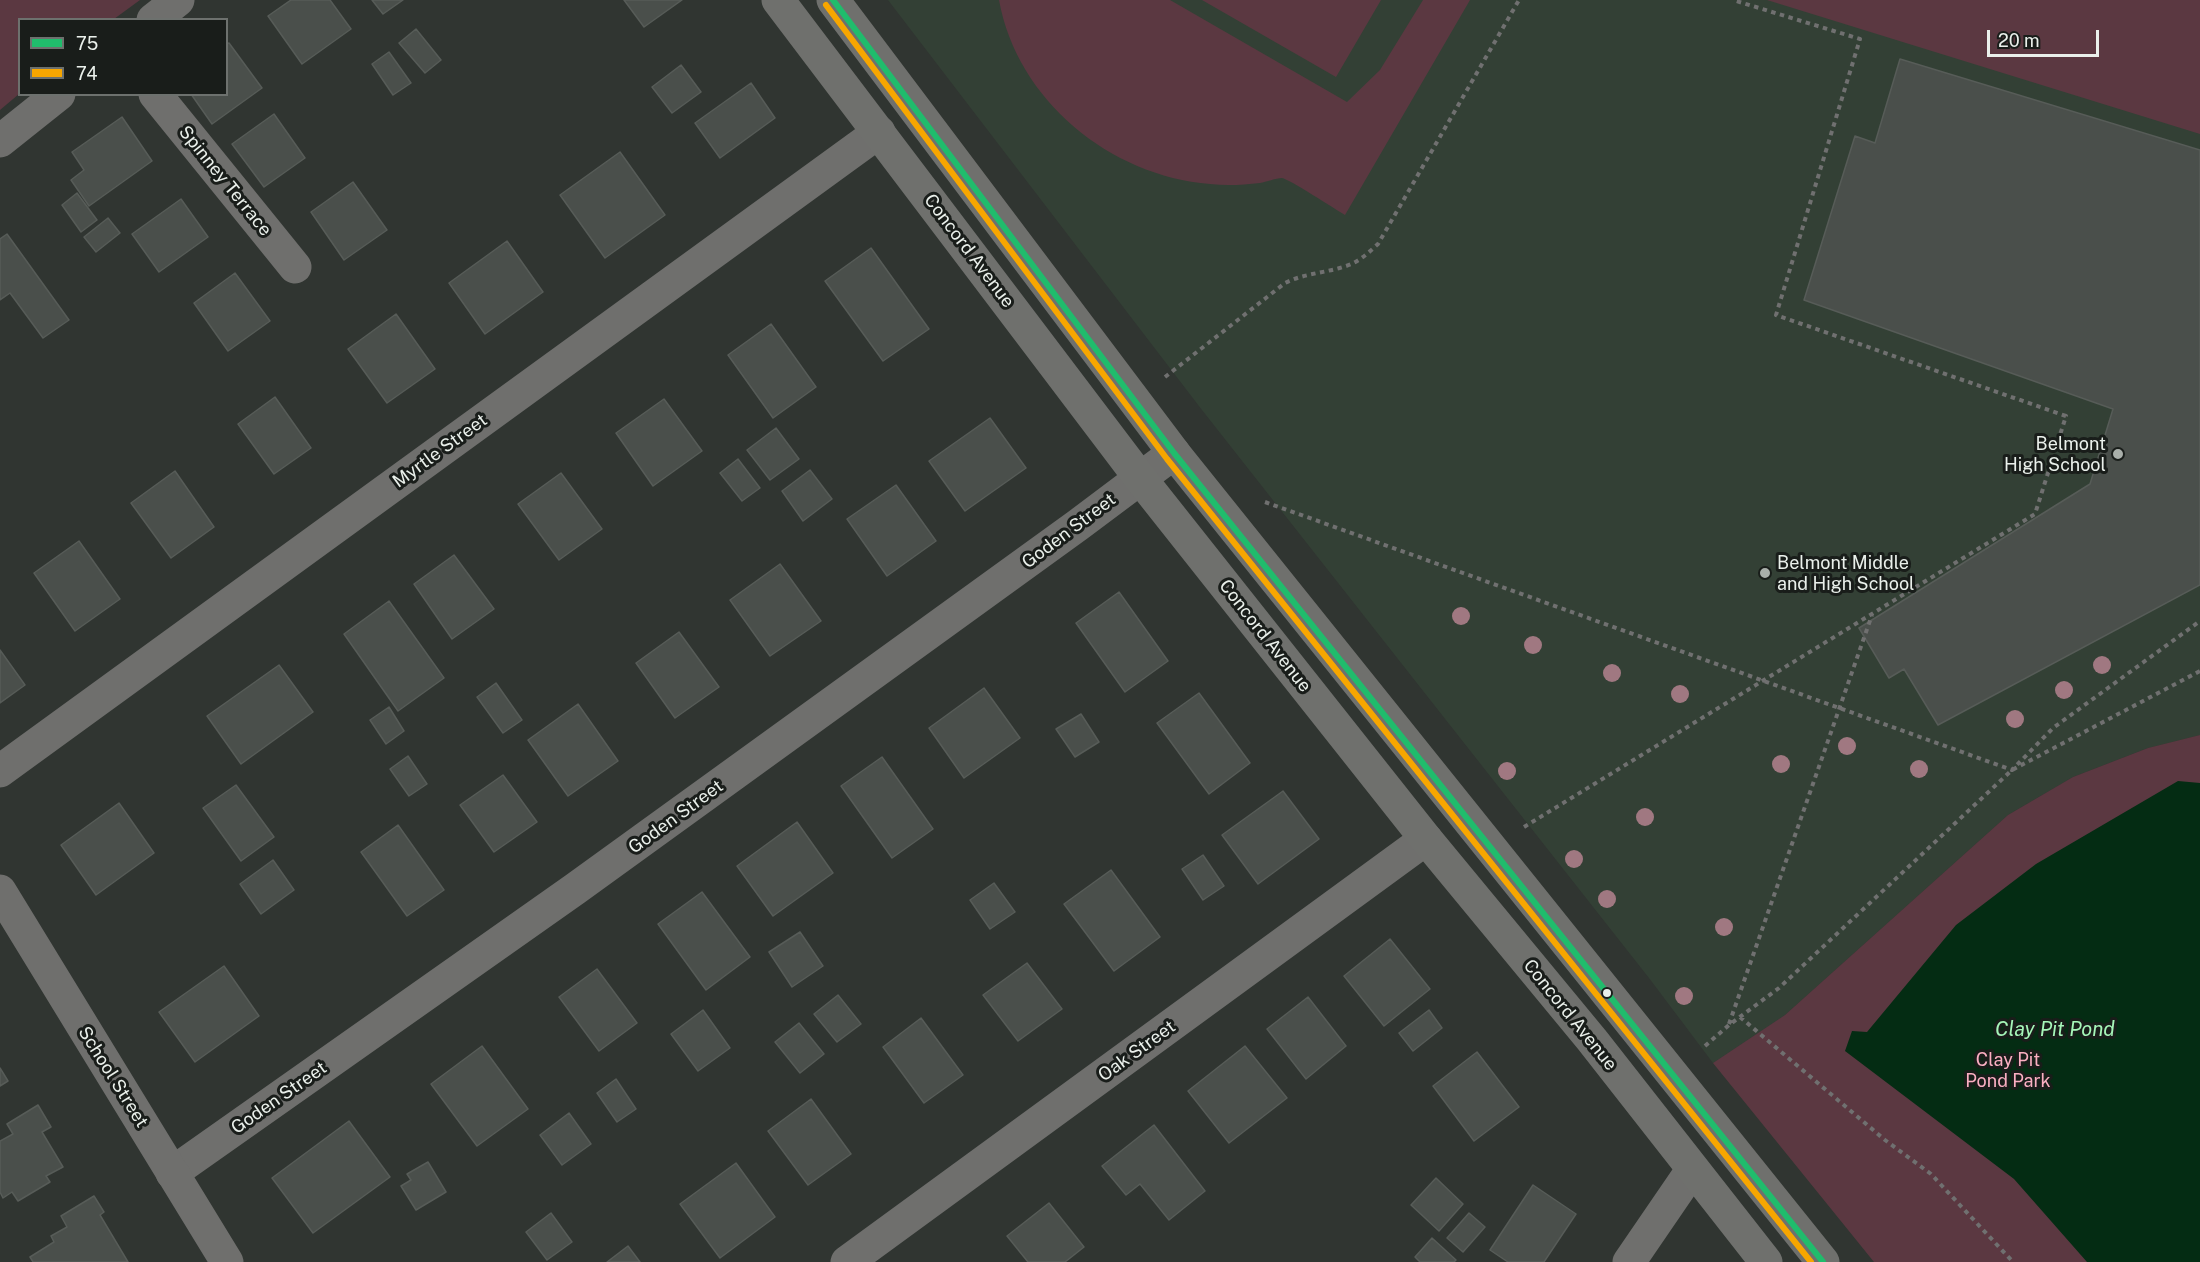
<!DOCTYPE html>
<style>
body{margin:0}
#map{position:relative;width:2200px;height:1262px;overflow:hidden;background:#303531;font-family:"Public Sans",sans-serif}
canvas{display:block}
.legend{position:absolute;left:18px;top:18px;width:210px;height:78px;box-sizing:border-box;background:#191d1a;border:2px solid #6d716e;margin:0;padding:8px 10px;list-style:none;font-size:18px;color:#eaf0eb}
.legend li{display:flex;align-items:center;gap:12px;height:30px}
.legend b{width:30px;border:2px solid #6d716e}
.scale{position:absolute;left:1987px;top:30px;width:112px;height:27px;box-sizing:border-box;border:3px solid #eaf0eb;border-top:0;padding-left:8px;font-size:18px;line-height:21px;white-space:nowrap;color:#eaf0eb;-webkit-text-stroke:4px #191d1a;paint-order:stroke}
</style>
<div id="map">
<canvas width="2200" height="1262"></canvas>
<ul class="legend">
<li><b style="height:8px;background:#20bc6c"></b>75</li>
<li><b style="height:8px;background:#f7a600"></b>74</li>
</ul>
<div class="scale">20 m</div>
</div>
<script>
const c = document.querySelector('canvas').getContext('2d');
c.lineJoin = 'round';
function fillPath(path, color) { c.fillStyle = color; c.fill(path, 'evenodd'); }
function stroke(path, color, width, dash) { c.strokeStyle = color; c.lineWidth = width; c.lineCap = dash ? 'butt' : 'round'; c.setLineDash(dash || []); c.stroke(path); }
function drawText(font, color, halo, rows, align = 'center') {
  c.font = font + ' "Public Sans",sans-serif'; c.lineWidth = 6; c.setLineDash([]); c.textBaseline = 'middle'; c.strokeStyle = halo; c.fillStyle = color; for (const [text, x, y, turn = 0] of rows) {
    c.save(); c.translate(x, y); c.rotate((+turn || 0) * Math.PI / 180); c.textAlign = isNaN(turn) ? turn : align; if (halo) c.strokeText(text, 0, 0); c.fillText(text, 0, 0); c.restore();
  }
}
const built = new Path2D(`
 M888,0H2200V735L2148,748L2073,777L2008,815L1785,1015L1713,1063L1649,978L1202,410Z`);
const green = new Path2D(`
 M0,0H140L114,19L20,20L19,94L0,110Z
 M999,0H1170L1347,102L1380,70L1423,0H1470L1345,215C1335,209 1289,179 1282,178C1276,178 1266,182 1260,183C1243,185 1226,186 1210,184C1110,176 1017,100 999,0Z
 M1202,0H1381L1336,77Z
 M1767,0H2200V134Z
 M2200,735V1262H1874L1713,1063L1785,1015L2008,815L2073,777L2148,748Z`);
const water = new Path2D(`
 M2178,781L2200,783V1262H2087L2014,1179L1845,1051L1852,1031L1867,1032L1956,925L2036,864Z`);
const building = new Path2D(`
 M291,0H330L351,29L302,64L268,16Z
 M372,0H403L383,14Z
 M624,0H682L644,27Z
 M416,29L441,60L425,73L399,43Z
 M229,43L262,88L212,124L191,94H226V44Z
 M389,52L411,83L393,95L372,64Z
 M1900,59L2200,150V585L1938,725L1904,669L1889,678L1859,628L2090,484L2113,409L1804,300L1855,136L1875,143Z
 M681,65L701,92L672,113L652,87Z
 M751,83L775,118L720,158L695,123Z
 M274,114L305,158L264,187L232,144Z
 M122,117L152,161L89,206L71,180L84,170L72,152Z
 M620,152L665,215L605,258L560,195Z
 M353,182L387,230L344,260L311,212Z
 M77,193L97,220L81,232L62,205Z
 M181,199L208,237L159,272L132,234Z
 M108,218L120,233L96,252L84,237Z
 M7,234L69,320L43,338L10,293L0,300V239Z
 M507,241L543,292L485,334L449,283Z
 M871,248L929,329L883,361L825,281Z
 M235,273L270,321L228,351L194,303Z
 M396,314L435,369L387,403L348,349Z
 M771,324L816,387L773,418L728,355Z
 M275,397L311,448L274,474L238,424Z
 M664,399L702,451L653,486L616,433Z
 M990,418L1026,468L965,511L929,461Z
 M776,428L799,459L770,480L747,450Z
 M738,459L760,488L742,501L720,473Z
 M810,470L832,499L803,521L782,491Z
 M175,471L214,527L171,558L131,503Z
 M561,473L602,529L559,560L518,504Z
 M896,485L936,541L887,576L847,519Z
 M79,541L120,599L75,631L34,573Z
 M454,555L494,609L452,639L414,584Z
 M780,564L821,621L770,656L730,600Z
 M1119,592L1168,661L1125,692L1076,623Z
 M389,601L444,678L398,711L344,634Z
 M679,632L719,687L675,718L636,663Z
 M0,650L25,685L0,703Z
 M279,665L313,712L241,764L207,716Z
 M496,683L522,720L503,733L477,697Z
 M984,688L1020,738L964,778L929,728Z
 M1199,693L1250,763L1209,794L1157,723Z
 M578,704L618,761L568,796L528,740Z
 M389,707L404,731L386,744L370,720Z
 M1081,714L1099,742L1075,757L1056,729Z
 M408,756L427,784L409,796L390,769Z
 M882,757L933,829L892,858L841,786Z
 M503,775L537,822L494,852L460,805Z
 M236,785L274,837L241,861L203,808Z
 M1283,791L1319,839L1258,884L1222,835Z
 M119,803L154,853L96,895L61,845Z
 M797,822L833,873L773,916L737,866Z
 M398,825L444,890L407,916L361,852Z
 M1203,855L1224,886L1203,900L1182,869Z
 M273,860L294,890L261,914L240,884Z
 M1111,870L1160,937L1114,971L1064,904Z
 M994,883L1015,912L990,929L970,900Z
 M702,892L750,957L706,990L658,924Z
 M800,932L823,966L792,987L769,952Z
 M1390,939L1430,989L1384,1026L1344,976Z
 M1027,963L1062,1009L1018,1041L983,995Z
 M224,966L259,1016L195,1062L159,1012Z
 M597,969L637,1023L599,1051L559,997Z
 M838,995L861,1024L837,1042L814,1014Z
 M1308,997L1346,1046L1306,1079L1267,1029Z
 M703,1010L730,1048L698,1071L671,1034Z
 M1429,1010L1442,1028L1413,1051L1399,1033Z
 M921,1018L963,1075L924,1103L883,1047Z
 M799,1023L824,1054L800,1073L775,1042Z
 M482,1046L528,1109L477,1146L431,1084Z
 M1245,1046L1287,1098L1229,1143L1188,1091Z
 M1477,1052L1519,1107L1474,1141L1433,1086Z
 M0,1068L8,1081L0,1086Z
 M616,1079L636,1109L617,1122L597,1093Z
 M811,1099L851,1154L808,1185L768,1131Z
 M38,1105L51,1127L42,1132L63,1167L46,1176L50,1182L18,1201L12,1192L3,1198L0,1192V1141L13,1134L7,1124Z
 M569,1113L591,1144L562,1165L540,1135Z
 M349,1121L390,1177L313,1233L272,1178Z
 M1154,1125L1205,1191L1169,1220L1140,1184L1126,1195L1102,1166Z
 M428,1162L446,1192L416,1210L401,1186L411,1180L407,1174Z
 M736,1163L775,1217L720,1258L680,1204Z
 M1436,1178L1463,1204L1439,1231L1411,1205Z
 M1533,1185L1576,1214L1544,1262H1508L1490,1250Z
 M94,1196L104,1212L100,1215L128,1262H33L30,1257L54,1242L51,1236L67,1227L61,1216Z
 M1049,1203L1084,1247L1065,1262H1028L1007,1236Z
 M551,1213L572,1242L547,1260L526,1232Z
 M1469,1213L1485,1227L1463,1252L1447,1238Z
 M1432,1238L1456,1260L1454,1262H1420L1415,1257Z
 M628,1246L640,1262H607Z`);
const path = new Path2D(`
 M1165,377L1285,283C1305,273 1326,273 1346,266C1359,262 1368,253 1378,244L1519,0
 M1265,502L2012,770L2053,728L2200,621
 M1524,827L2035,514L2066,416L1776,315L1860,39L1733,0
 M1740,1017L1885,1140L1931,1174L2013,1262
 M1729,1024L1872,615
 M1705,1046L1729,1025L1779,988L2012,770L2200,671`);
const minor = new Path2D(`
 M153,20L178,0
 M155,94L295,267
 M0,141L59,94
 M0,771L879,132
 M172,1173L575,889L1078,525L1174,453
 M847,1262L1426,839
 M1629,1262L1692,1170`);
const tertiary = new Path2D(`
 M0,891L227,1262`);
const primary = new Path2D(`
 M778,0L1140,478L1426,839L1592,1040L1766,1262
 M833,0L1174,453L1823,1262`);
const bus1 = new Path2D(`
 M833,0L1174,453L1823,1262`);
const bus2 = new Path2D(`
 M826,5L1167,459L1811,1262`);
const trees = [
 [1461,616],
 [1533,645],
 [2102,665],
 [1612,673],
 [2064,690],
 [1680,694],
 [2015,719],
 [1847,746],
 [1781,764],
 [1919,769],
 [1507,771],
 [1645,817],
 [1574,859],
 [1607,899],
 [1724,927],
 [1684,996]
];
const markers = [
 [2118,454,6,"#a9afaa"],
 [1765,573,6,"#a9afaa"],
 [1607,993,5,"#eaf0eb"]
];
const streetNames = [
 ["Spinney Terrace",225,181,51],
 ["Concord Avenue",969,251,53],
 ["Myrtle Street",440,451,-36],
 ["Goden Street",1069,531,-37],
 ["Concord Avenue",1265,636,52],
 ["Goden Street",676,817,-36],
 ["Concord Avenue",1570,1015,51],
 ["Oak Street",1137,1051,-36],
 ["School Street",113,1077,58],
 ["Goden Street",279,1098,-35]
];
const poiNames = [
 ["Belmont",2106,444],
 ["High School",2106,465],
 ["Belmont Middle",1777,563,"left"],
 ["and High School",1777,584,"left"]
];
const parkNames = [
 ["Clay Pit",2008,1060],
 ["Pond Park",2008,1081]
];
const waterNames = [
 ["Clay Pit Pond",2055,1030]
];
fillPath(built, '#334035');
fillPath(green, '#5b3841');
fillPath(water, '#042c13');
fillPath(building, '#4a4f4b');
stroke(building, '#575c58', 1.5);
stroke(path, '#707070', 4, [4.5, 4.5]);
stroke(minor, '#6f6f6d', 33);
stroke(tertiary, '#6f6f6d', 33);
stroke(primary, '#6f706d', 33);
stroke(bus1, '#20bc6c', 6);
stroke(bus2, '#f7a600', 6);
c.fillStyle = '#a07881';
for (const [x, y] of trees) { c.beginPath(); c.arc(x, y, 9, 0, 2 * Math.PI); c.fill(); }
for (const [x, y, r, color] of markers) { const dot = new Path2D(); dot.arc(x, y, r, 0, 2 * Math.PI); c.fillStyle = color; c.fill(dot); stroke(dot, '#191d1a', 2); }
drawText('18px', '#eaf0eb', '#191d1a', streetNames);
drawText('18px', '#eaf0eb', '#191d1a', poiNames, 'right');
drawText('18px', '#fbafc2', '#191d1a', parkNames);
drawText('italic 20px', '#a6f6b9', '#191d1a', waterNames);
</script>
